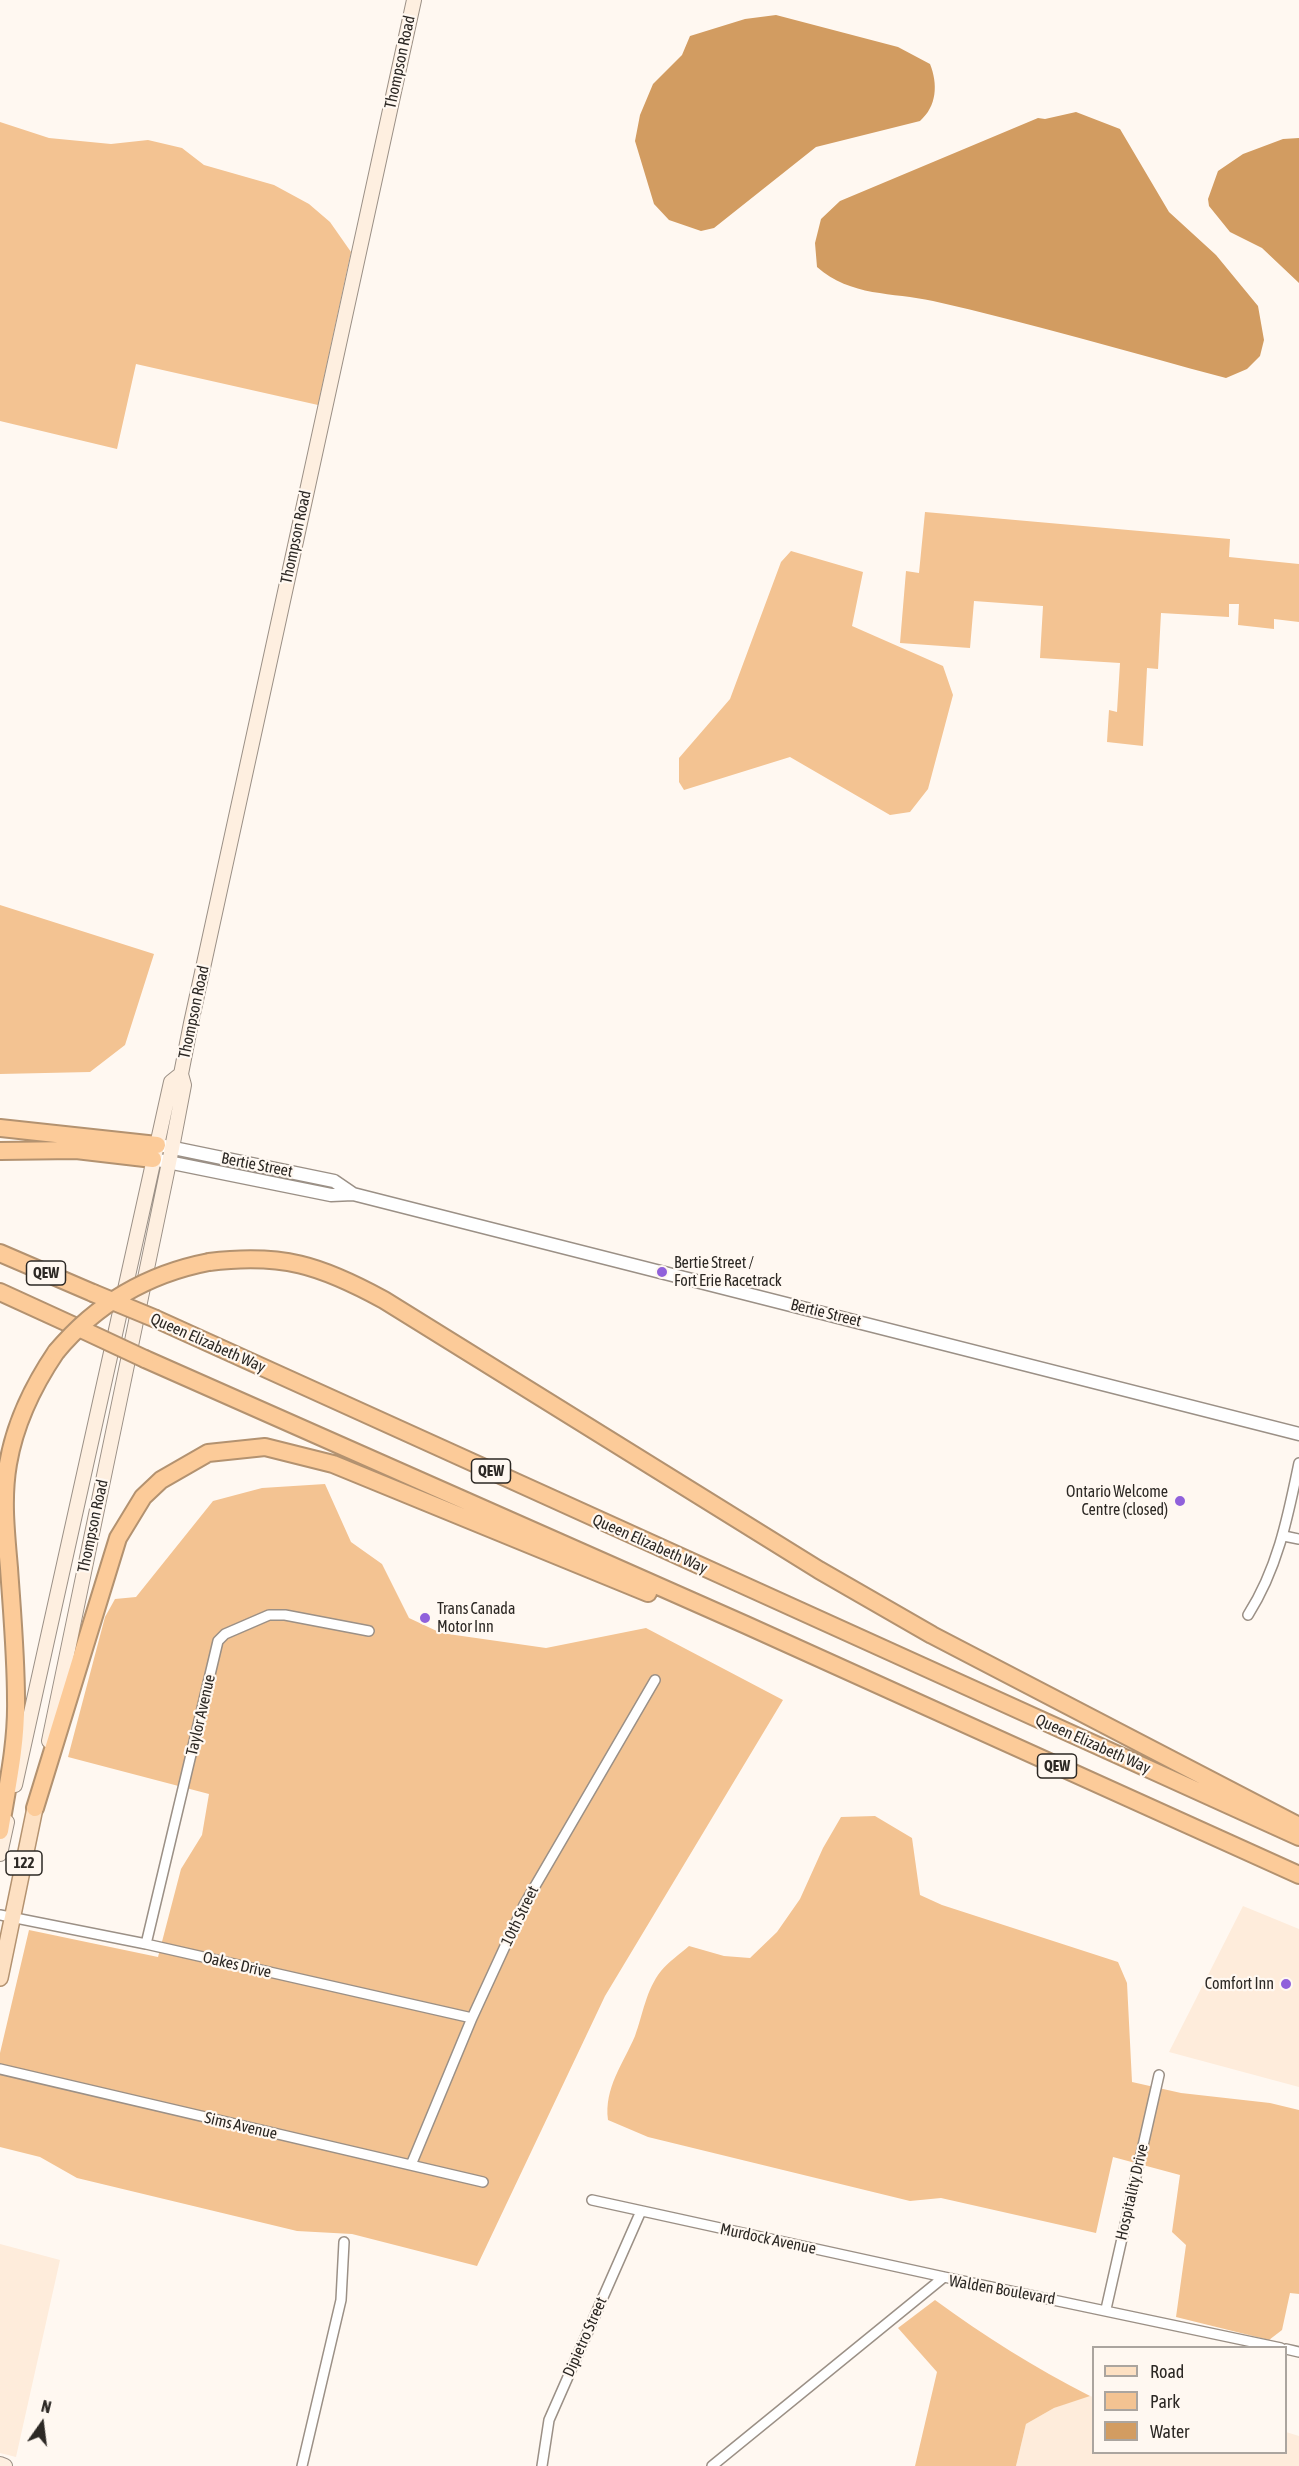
<!DOCTYPE html>
<style>
body{margin:0}
#map{position:relative;width:1299px;height:2466px;overflow:hidden;background:#fff8f1;font-family:"Asap Condensed",sans-serif}
canvas{display:block}
.legend{position:absolute;left:1092px;top:2346px;width:195px;height:108px;box-sizing:border-box;background:#fff8f1;border:2px solid #aba59f;margin:0;padding:8px 10px;list-style:none;font-size:18px;color:#2c2824}
.legend li{display:flex;align-items:center;gap:12px;height:30px}
.legend b{width:30px;border:2px solid #aba59f}
.north{position:absolute;left:12px;top:2394px;width:60px;height:60px;-webkit-text-stroke:4px #fff8f1;paint-order:stroke;rotate:14deg;font-size:16px;font-weight:700;line-height:24px;text-align:center;color:#2c2824}
.north::after{content:'';display:block;margin:auto;width:21px;height:27px;background:#2c2824;clip-path:polygon(50% 0,100% 100%,50% 72%,0 100%)}
</style>
<div id="map">
<canvas width="1299" height="2466"></canvas>
<ul class="legend">
<li><b style="height:8px;background:#fde0c2"></b>Road</li>
<li><b style="height:16px;background:#f3c392"></b>Park</li>
<li><b style="height:16px;background:#d29c61"></b>Water</li>
</ul>
<div class="north">N</div>
</div>
<script>
const c = document.querySelector('canvas').getContext('2d');
c.lineJoin = 'round';
function fillPath(path, color) { c.fillStyle = color; c.fill(path, 'evenodd'); }
function stroke(path, color, width, dash) { c.strokeStyle = color; c.lineWidth = width; c.lineCap = dash ? 'butt' : 'round'; c.setLineDash(dash || []); c.stroke(path); }
function drawText(font, color, halo, rows, align = 'center') {
  c.font = font + ' "Asap Condensed",sans-serif'; c.lineWidth = 4.5; c.setLineDash([]); c.textBaseline = 'middle'; c.strokeStyle = halo; c.fillStyle = color; for (const [text, x, y, turn = 0] of rows) {
    c.save(); c.translate(x, y); c.rotate((+turn || 0) * Math.PI / 180); c.textAlign = isNaN(turn) ? turn : align; if (halo) c.strokeText(text, 0, 0); c.fillText(text, 0, 0); c.restore();
  }
}
const built = new Path2D(`
 M1243,1906L1299,1929V2087L1169,2052Z
 M0,2244L60,2260L16,2457L0,2453Z
 M1087,2395L1093,2397L1094,2452H1286V2432L1299,2436V2466H1016L1026,2424L1054,2408Z`);
const green = new Path2D(`
 M0,122L49,138L111,144L148,140L182,148L204,165L274,185L309,204L330,222L351,252L318,405L136,364L117,449L0,421Z
 M925,512L1230,539L1229,557L1299,564V622L1274,619V629L1238,625L1239,604H1229V617L1161,613L1158,669L1147,668L1143,746L1107,742L1109,710L1117,712L1120,663L1040,658L1043,606L974,601L970,648L900,643L906,571L919,573Z
 M791,551L863,572L852,626L943,666L953,695L928,789L910,812L890,815L790,757L684,790L679,782V758L730,699L781,562Z
 M0,905L154,954L125,1045L90,1072L0,1074Z
 M325,1484L351,1542L382,1564L409,1618L441,1633L546,1648L646,1628L783,1700L605,1996L477,2266L352,2234L297,2231L77,2178L40,2157L0,2147V2053L29,1930L158,1957L181,1869L202,1835L209,1794L68,1757L105,1617L115,1599L136,1597L213,1501L262,1488Z
 M875,1816L912,1838L920,1895L942,1905L1118,1962L1127,1983L1132,2082L1181,2093L1270,2103L1299,2110V2294L1290,2293L1282,2330L1269,2340L1176,2317L1186,2245L1172,2232L1180,2175L1113,2157L1096,2233L941,2198L910,2201L648,2137L608,2120C604,2088 623,2064 635,2036C643,2014 646,1990 661,1971C668,1962 680,1954 689,1946L724,1956L750,1958L777,1932L800,1899L823,1848L841,1817Z
 M935,2300C984,2336 1035,2368 1090,2396L1054,2408L1026,2424L1016,2466H915L937,2372L898,2328Z`);
const water = new Path2D(`
 M776,15L898,47L930,64C938,84 937,106 920,121L816,147L714,228L701,231L669,220L654,204L635,141L640,115L653,84L682,55L690,36L745,19Z
 M1076,112L1120,129L1169,212L1216,255L1258,306L1264,340L1260,356L1247,369L1226,378C1128,352 1031,323 933,301C892,292 851,297 817,267L815,243L821,219L840,201L1038,118L1045,119Z
 M1299,138V283L1262,248L1230,232L1209,206L1208,199L1218,171L1243,154L1283,139Z`);
const minor = new Path2D(`
 M1284,1536L1299,1539
 M1248,1615C1278,1568 1288,1516 1299,1463
 M0,1915L146,1944L472,2018
 M146,1944L218,1641L225,1634L269,1615H285L369,1631
 M0,2069L483,2182
 M411,2165L472,2018L524,1905L655,1680
 M592,2200L944,2277L1281,2348
 M1106,2309L1159,2075
 M1286,2349L1299,2352
 M302,2466L341,2300L344,2242
 M542,2466L549,2420L641,2211
 M712,2466L944,2277`);
const tertiary = new Path2D(`
 M164,1146L334,1181L353,1194
 M153,1159L331,1195L353,1194L1299,1434`);
const secondary = new Path2D(`
 M49,1741L172,1148L184,1085L181,1074L191,1023L414,0
 M15,1785L171,1082L181,1074
 M0,1854L7,1822
 M0,2464L5,2466`);
const primary = new Path2D(`
 M0,1978L35,1808`);
const motorway = new Path2D(`
 M0,1128L157,1145
 M0,1151L76,1150L153,1159
 M0,1253L93,1293
 M209,1262C282,1253 320,1265 384,1300L819,1570L932,1635L1299,1826
 M0,1292L83,1330
 M156,1319L1299,1837
 M145,1359L746,1625L1299,1875
 M35,1808L118,1538L143,1497L161,1480L208,1453L265,1447L333,1464L648,1593
 M0,1831C7,1788 17,1744 16,1700C16,1656 12,1612 9,1568C6,1533 2,1499 8,1464C15,1423 33,1386 56,1352`);
const motorwayBridge = new Path2D(`
 M93,1293L156,1319
 M83,1330L145,1359
 M56,1352C97,1303 147,1274 209,1262`);
const markers = [
 [662,1272,6,"#9061db"],
 [1180,1501,6,"#9061db"],
 [425,1618,6,"#9061db"],
 [1286,1984,6,"#9061db"]
];
const shields = [
 [46,1273,39],
 [491,1471,39],
 [1057,1766,39],
 [24,1863,36]
];
const shieldNames = [
 ["QEW",46,1273],
 ["QEW",491,1471],
 ["QEW",1057,1766],
 ["122",24,1863]
];
const streetNames = [
 ["Thompson Road",400,62,-78],
 ["Thompson Road",296,537,-78],
 ["Thompson Road",194,1012,-78],
 ["Bertie Street",257,1165,11],
 ["Bertie Street",826,1313,14],
 ["Queen Elizabeth Way",208,1343,24],
 ["Thompson Road",93,1526,-78],
 ["Queen Elizabeth Way",650,1544,24],
 ["Taylor Avenue",201,1715,-77],
 ["Queen Elizabeth Way",1093,1744,24],
 ["10th Street",520,1916,-64],
 ["Oakes Drive",237,1965,13],
 ["Sims Avenue",241,2126,13],
 ["Hospitality Drive",1132,2192,-77],
 ["Murdock Avenue",768,2239,12],
 ["Walden Boulevard",1002,2290,10],
 ["Dipietro Street",585,2337,-66]
];
const poiNames = [
 ["Bertie Street /",674,1263],
 ["Fort Erie Racetrack",674,1281],
 ["Ontario Welcome",1168,1492,"right"],
 ["Centre (closed)",1168,1510,"right"],
 ["Trans Canada",437,1609],
 ["Motor Inn",437,1627],
 ["Comfort Inn",1274,1984,"right"]
];
fillPath(built, '#feecdb');
fillPath(green, '#f3c392');
fillPath(water, '#d29c61');
stroke(minor, '#9b9086', 12);
stroke(tertiary, '#9b9086', 15);
stroke(secondary, '#9b9086', 16);
stroke(primary, '#b39270', 18);
stroke(motorway, '#b39270', 20);
stroke(minor, '#fff', 9);
stroke(tertiary, '#fff', 12);
stroke(secondary, '#feefe0', 14);
stroke(primary, '#fde0c2', 15);
stroke(motorway, '#fccb99', 16);
stroke(motorwayBridge, '#b39270', 20, []);
stroke(motorwayBridge, '#fccb99', 16);
for (const [x, y, r, color] of markers) { const dot = new Path2D(); dot.arc(x, y, r, 0, 2 * Math.PI); c.fillStyle = color; c.fill(dot); stroke(dot, '#fff8f1', 2); }
for (const [x, y, w] of shields) { const box = new Path2D(); box.roundRect(x - w / 2, y - 12, w, 24, 4.5); c.fillStyle = '#fff8f1'; c.fill(box); stroke(box, '#2c2824', 1.5); }
drawText('bold 15px', '#2c2824', null, shieldNames);
drawText('16px', '#2c2824', '#fff8f1', streetNames);
drawText('16px', '#2c2824', '#fff8f1', poiNames, 'left');
</script>
